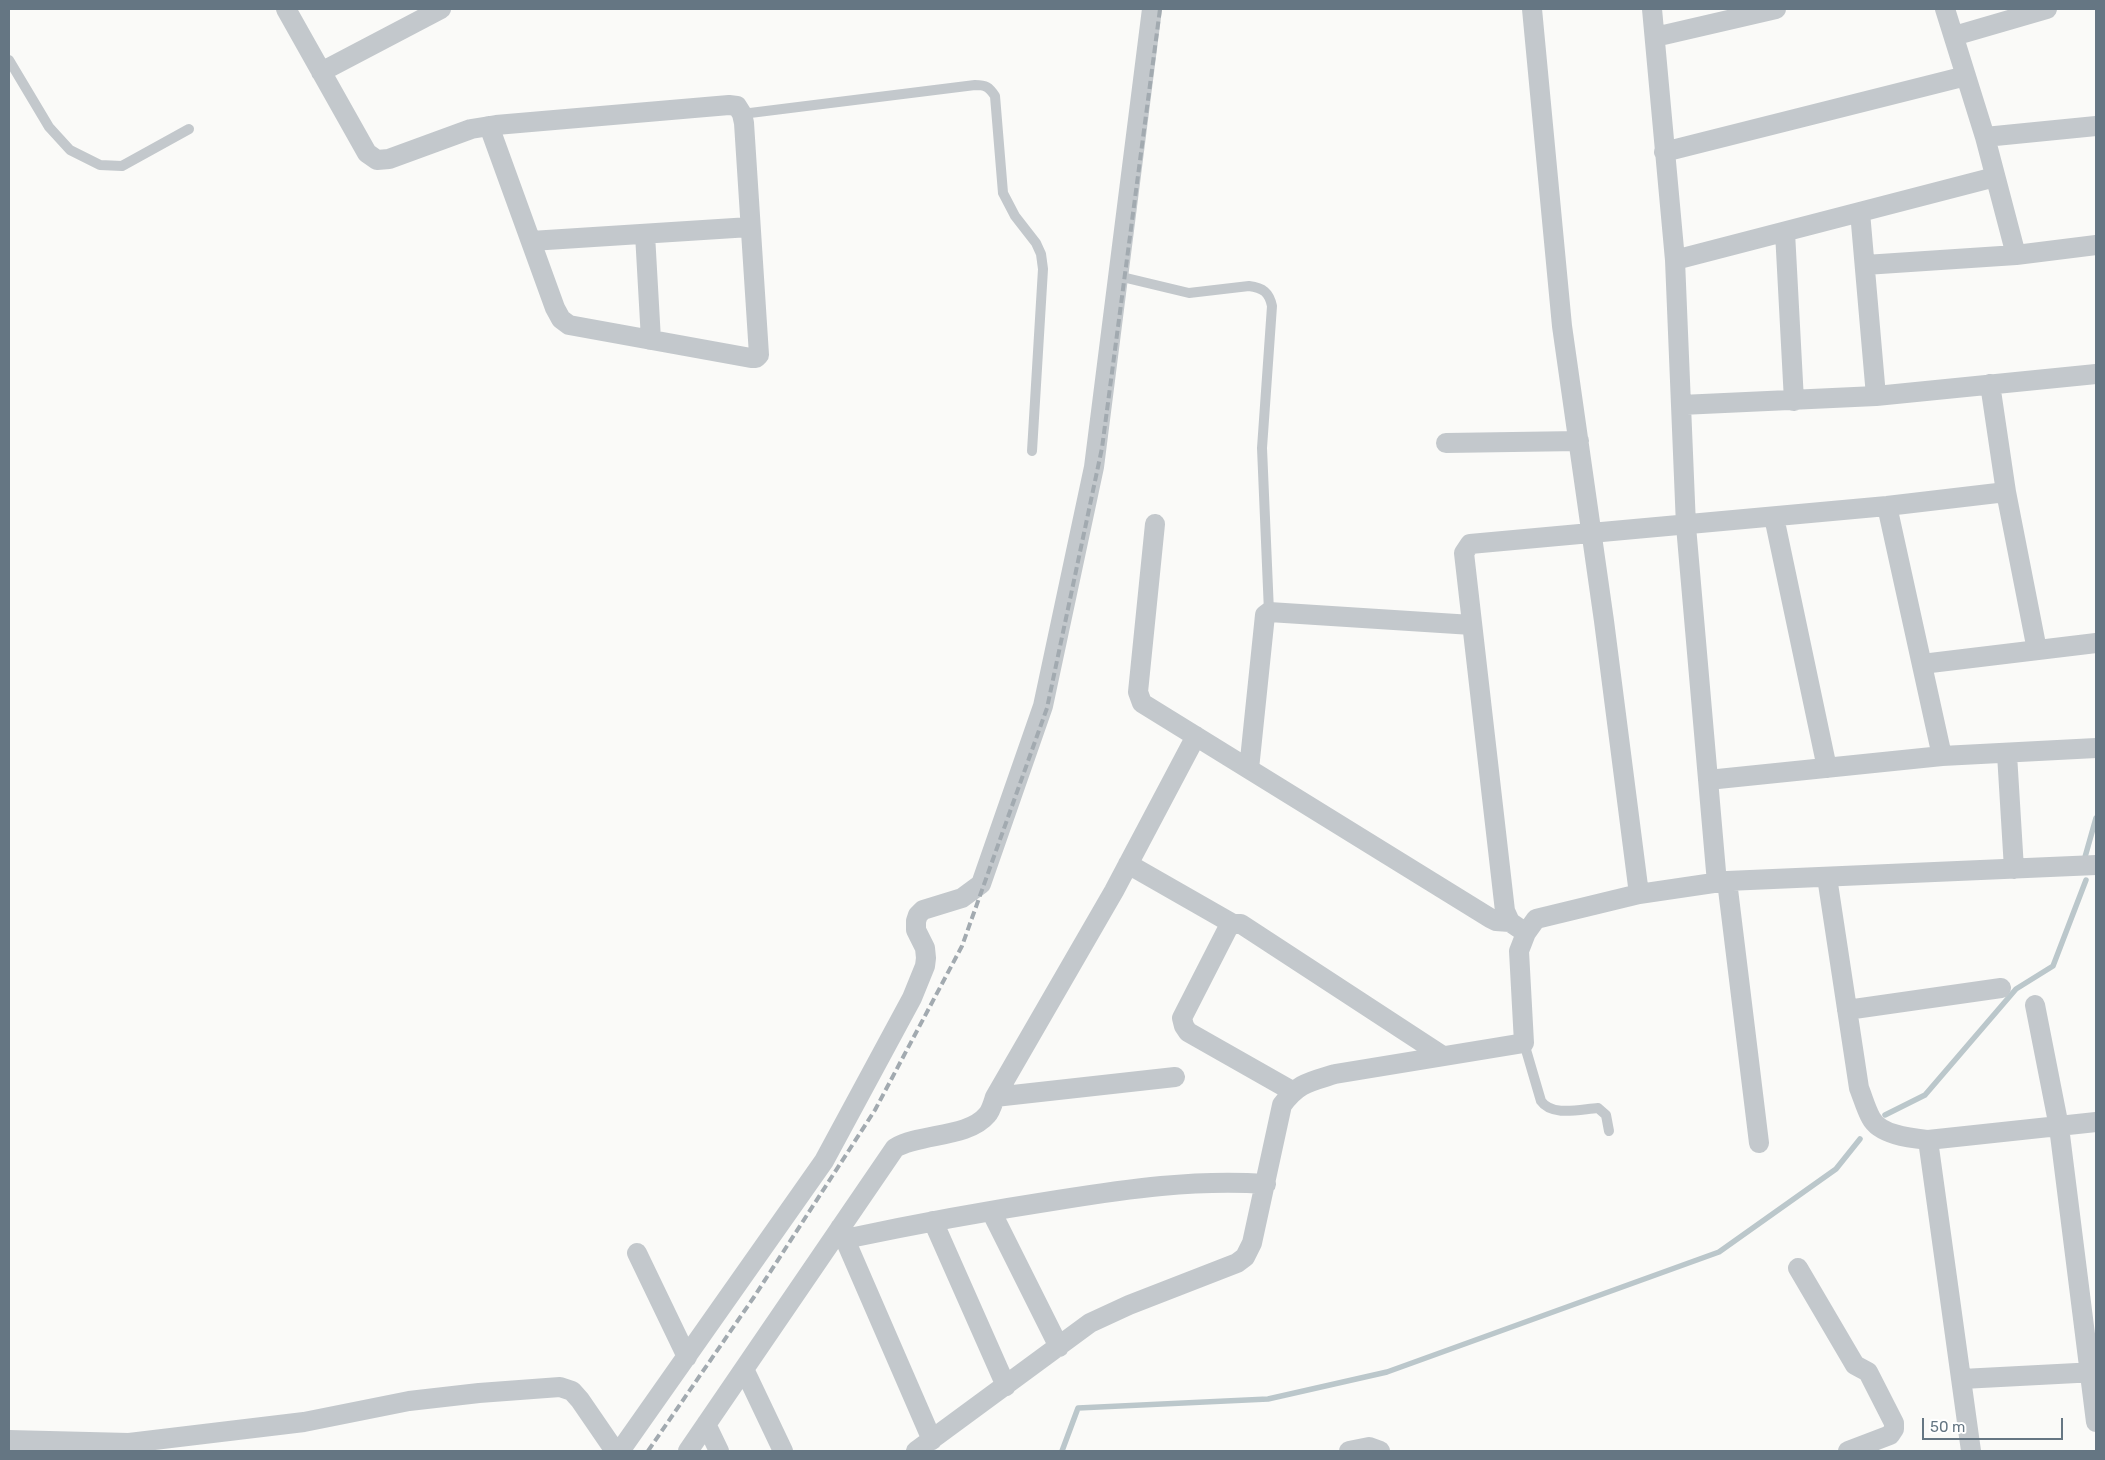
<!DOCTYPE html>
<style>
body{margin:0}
#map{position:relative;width:2105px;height:1460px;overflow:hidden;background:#fafaf8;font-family:Rubik,sans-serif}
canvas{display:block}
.frame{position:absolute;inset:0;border:10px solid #657683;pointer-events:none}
.scale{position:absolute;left:1922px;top:1418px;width:141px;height:22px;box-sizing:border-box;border:2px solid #657683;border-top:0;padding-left:6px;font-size:15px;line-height:18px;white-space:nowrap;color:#657683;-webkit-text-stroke:4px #fff;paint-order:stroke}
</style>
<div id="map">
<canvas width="2105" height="1460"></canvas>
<div class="frame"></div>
<div class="scale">50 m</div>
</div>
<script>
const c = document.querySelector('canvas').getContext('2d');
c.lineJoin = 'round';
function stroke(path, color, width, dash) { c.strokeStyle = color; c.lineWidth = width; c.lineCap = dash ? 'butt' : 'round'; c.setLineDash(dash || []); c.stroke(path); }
const stream = new Path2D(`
 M2085,857L2096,818
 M1885,1115L1925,1095L2016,989L2053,966L2086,880
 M1062,1451L1078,1408L1268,1399L1387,1372L1719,1252L1836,1169L1860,1139`);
const service = new Path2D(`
 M9,60L49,127L70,150L100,165L122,166L189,129
 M742,114L975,85C986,85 989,87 995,96L1003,193L1015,216L1036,243L1041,254L1043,269L1032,451
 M1118,276L1189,293L1249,286C1263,288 1269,292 1272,306L1262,448L1269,612
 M1524,1043L1541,1101C1552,1117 1581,1109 1598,1108L1606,1115L1609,1131`);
const minor = new Path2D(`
 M286,9L367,153L377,160L389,159L471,129L496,125L729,105L737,106L742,114L744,123L759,355L756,358H751L569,325L561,319L555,308L489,126
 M1532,9L1562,326L1604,621L1639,894
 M1652,9L1675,260L1686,526L1717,883
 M1945,9L1985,137L2016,255
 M1954,36L2047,9
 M1655,37L1776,9
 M321,72L441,9
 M1985,137L2096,126
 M1664,152L1966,76
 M1860,212L1876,396
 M1785,232L1794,401
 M645,234L651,340
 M531,241L750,227
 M1675,260L1995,177
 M1865,265L2016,255L2096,245
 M1990,384L2006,492L2037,650
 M1681,405L1876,396L2096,374
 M1446,443L1579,441
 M1887,506L1942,756
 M1774,517L1827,768
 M1155,524L1138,692L1142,703L1490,918L1496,921L1510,922
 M1922,664L2096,643
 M2007,754L2014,869
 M1249,769L1265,615L1269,612L1472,625
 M1708,780L1942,756L2096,748
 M1128,864L1233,924
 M1827,877L1859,1088C1863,1098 1866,1109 1871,1118C1880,1135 1910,1138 1928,1140L2096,1122
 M1727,881L1759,1143
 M1526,933L1510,922L1505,911L1464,553L1470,544L1887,506L2006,492
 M2035,1005L2059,1127L2096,1422
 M1847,1010L2001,988
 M1292,1091L1188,1032L1184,1026L1182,1018L1228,928L1233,924H1241L1443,1056
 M995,1097L1175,1077
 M1928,1140L1971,1451
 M991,1211L1059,1347
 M933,1221L1006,1386
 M840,1228L932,1440
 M845,1239C916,1224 986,1211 1058,1200C1127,1189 1195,1179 1266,1184
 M637,1253L687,1357
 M1798,1268L1852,1360L1855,1365L1868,1372L1894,1423V1429L1890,1435L1848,1451
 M744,1369L783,1451
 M1962,1379L2096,1372
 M706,1424L719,1451
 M9,1440L129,1443L304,1422L409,1401L479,1393L560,1387L572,1391L580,1400L615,1451
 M620,1451L824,1161L912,998L925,966L926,958L925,948L916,930V921L918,915L923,910L962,898L981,884L1043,706L1094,467L1152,9
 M688,1451L895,1148C920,1133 968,1138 987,1115C991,1111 993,1103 995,1097L1114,891L1196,736
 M916,1451L1090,1323L1129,1305L1237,1263L1245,1257L1252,1243L1282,1105C1298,1083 1309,1082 1335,1074L1524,1043L1519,951L1526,933L1536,919L1639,894L1727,881L2096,865
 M1349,1451L1369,1447L1380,1451`);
const rail = new Path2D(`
 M648,1451L754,1297L875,1110L962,946L1047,708L1102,448L1160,9`);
stroke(stream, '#bbc7cb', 5.5);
stroke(service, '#c3c8cc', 10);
stroke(minor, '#c3c8cc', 20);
stroke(rail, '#a2aab0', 4, [8, 4]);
</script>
